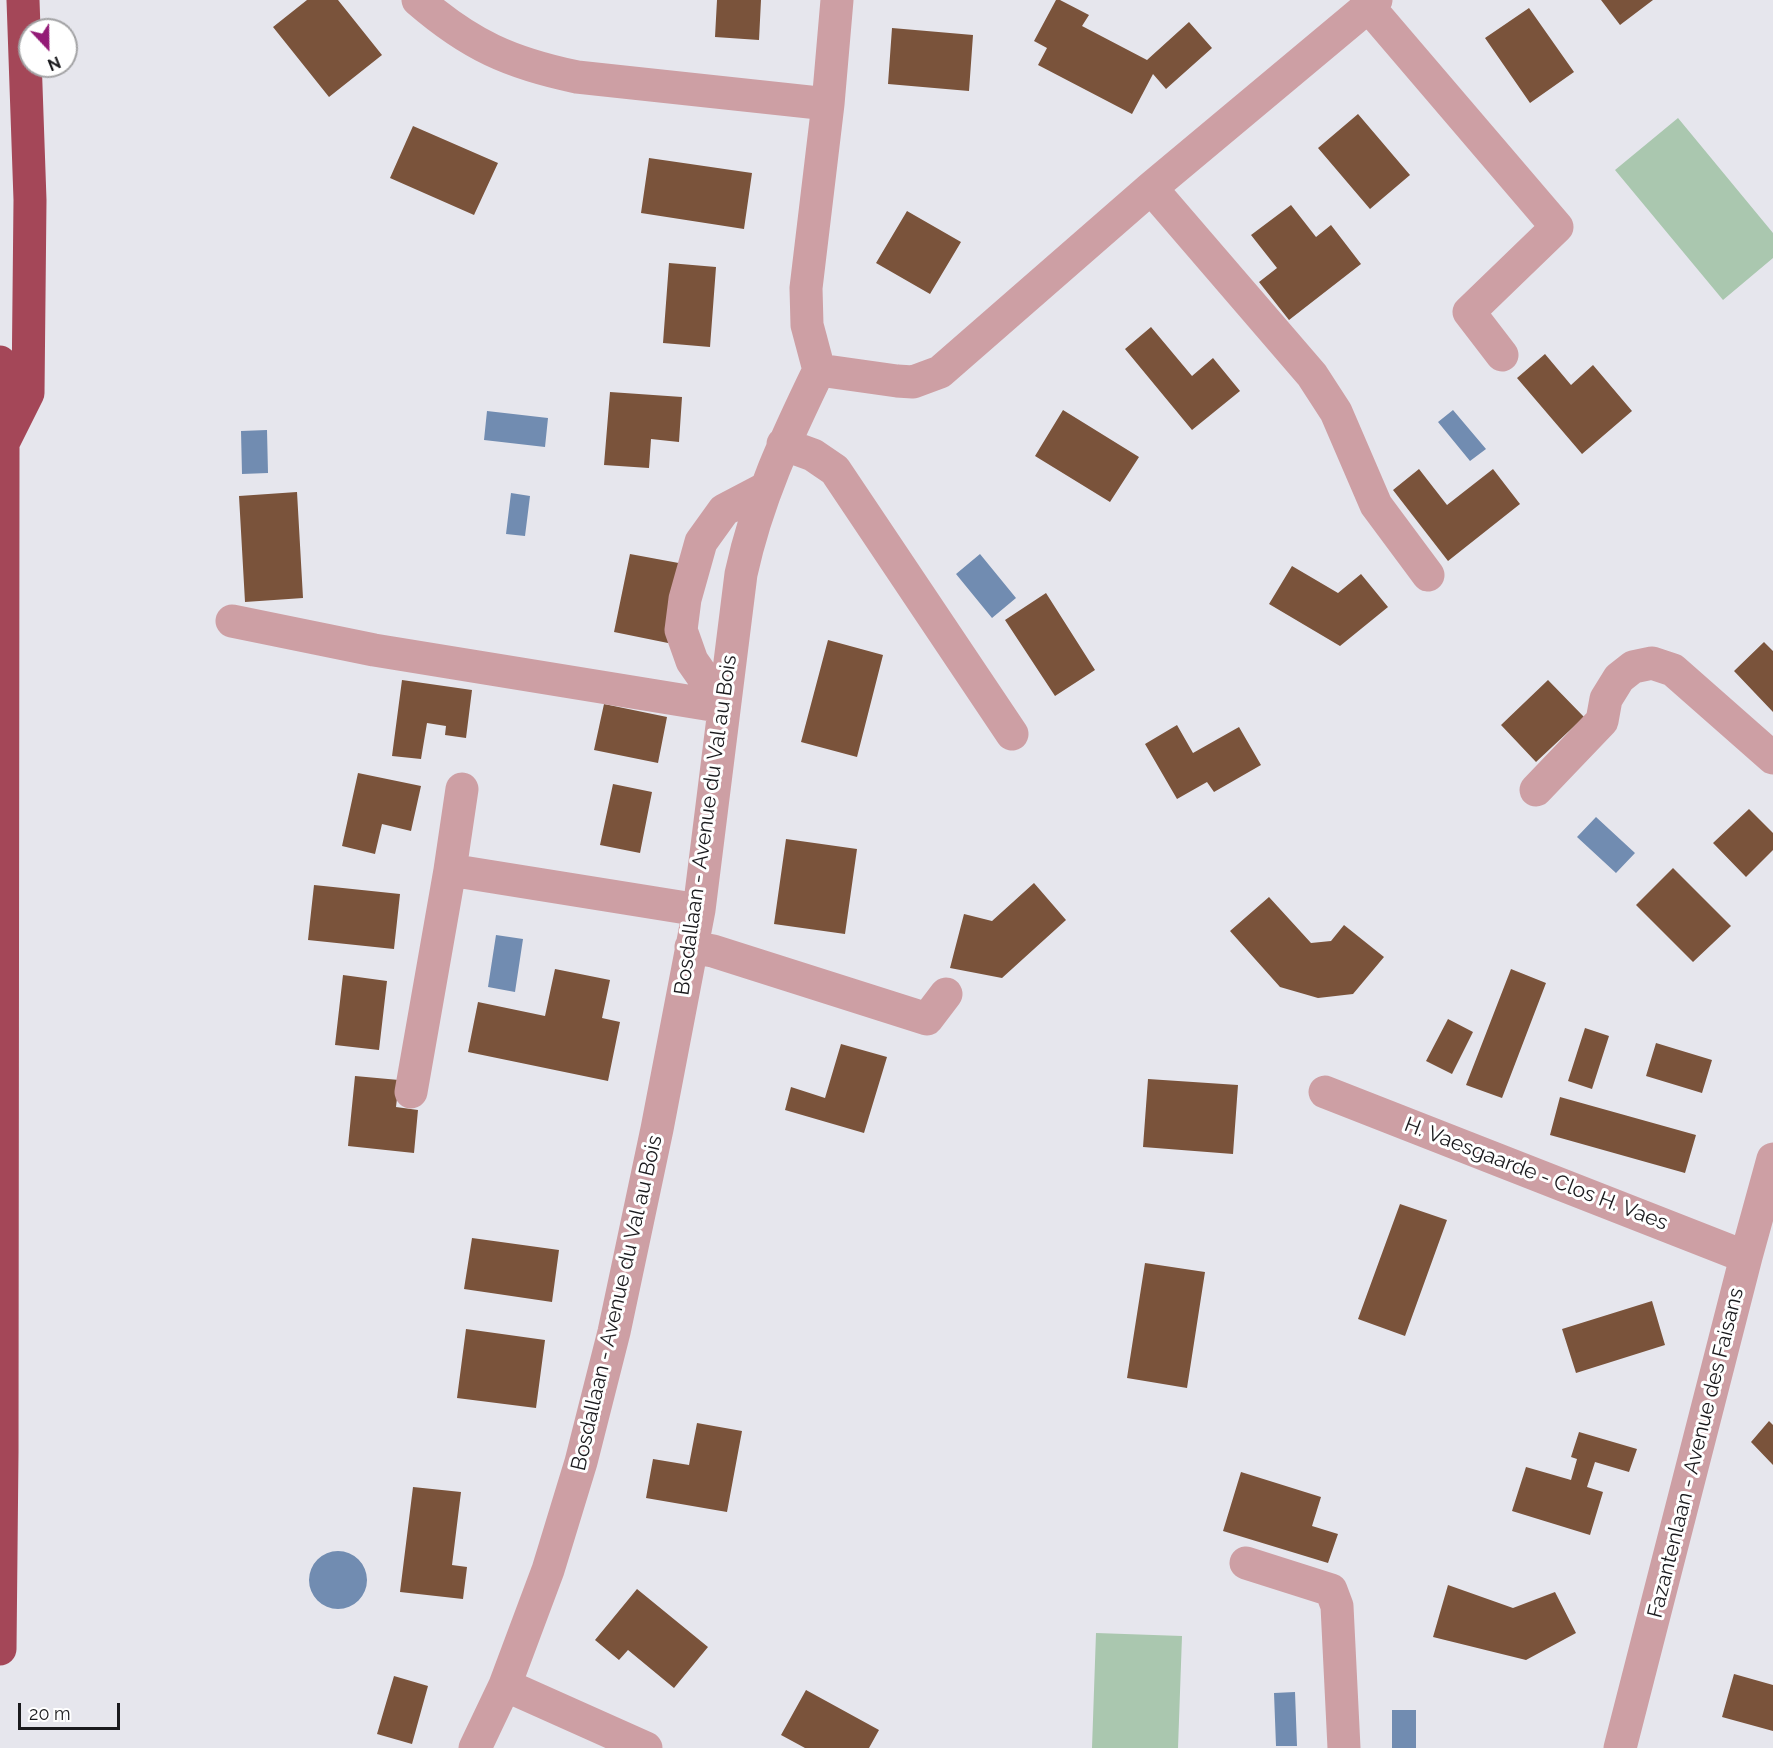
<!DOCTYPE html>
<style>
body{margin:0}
#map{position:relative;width:1773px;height:1748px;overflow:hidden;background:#e6e6ed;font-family:Raleway,sans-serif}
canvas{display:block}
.north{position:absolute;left:18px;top:18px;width:60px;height:60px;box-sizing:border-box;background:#fff;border:2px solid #a3a3a5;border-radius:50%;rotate:158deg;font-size:16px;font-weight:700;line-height:24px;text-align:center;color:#1a1a1d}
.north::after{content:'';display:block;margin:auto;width:21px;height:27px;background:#931a76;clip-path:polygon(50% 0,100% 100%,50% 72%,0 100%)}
.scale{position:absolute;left:18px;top:1703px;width:102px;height:27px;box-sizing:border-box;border:3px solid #1a1a1d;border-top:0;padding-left:8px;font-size:18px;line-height:21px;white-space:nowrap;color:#1a1a1d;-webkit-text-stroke:4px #fff;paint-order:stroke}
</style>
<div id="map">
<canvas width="1773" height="1748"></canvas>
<div class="north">N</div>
<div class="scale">20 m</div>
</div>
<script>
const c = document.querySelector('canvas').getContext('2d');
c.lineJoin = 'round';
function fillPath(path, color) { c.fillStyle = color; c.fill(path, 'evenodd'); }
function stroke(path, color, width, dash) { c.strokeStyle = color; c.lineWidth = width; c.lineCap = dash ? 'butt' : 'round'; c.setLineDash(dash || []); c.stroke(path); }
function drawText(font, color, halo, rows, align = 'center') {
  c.font = font + ' Raleway,sans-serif'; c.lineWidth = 6; c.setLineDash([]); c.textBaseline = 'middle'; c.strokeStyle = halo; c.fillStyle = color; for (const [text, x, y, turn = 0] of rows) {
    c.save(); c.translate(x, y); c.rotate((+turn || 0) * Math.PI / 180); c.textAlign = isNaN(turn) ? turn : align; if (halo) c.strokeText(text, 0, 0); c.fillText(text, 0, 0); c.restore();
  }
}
const green = new Path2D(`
 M1678,118L1773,233V258L1723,300L1615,170Z
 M1096,1633L1182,1636L1178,1748H1092Z`);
const water = new Path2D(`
 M1453,410L1486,449L1470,461L1438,422Z
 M487,411L548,418L545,447L484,440Z
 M267,430L268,473L242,474L241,431Z
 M511,493L530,496L525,536L506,534Z
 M980,554L1016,598L992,618L956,574Z
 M1596,817L1635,853L1616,873L1577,837Z
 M496,935L523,939L515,992L488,987Z
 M309 1580a29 29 0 1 1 58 0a29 29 0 1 1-58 0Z
 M1295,1692L1297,1746H1276L1274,1693Z
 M1392,1710H1416V1748H1392Z`);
const building = new Path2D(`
 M307,0H338L382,55L329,97L273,27Z
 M717,0H761L759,40L715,37Z
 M1056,0H1060L1089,15L1082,26L1147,60L1189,22L1212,48L1166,89L1153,74L1132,114L1038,65L1047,48L1034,41Z
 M1601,0H1653L1620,25Z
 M1529,8L1574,72L1530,103L1485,38Z
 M892,28L973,35L969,91L888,84Z
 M1358,114L1410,175L1370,209L1318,148Z
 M413,126L498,163L474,215L390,178Z
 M649,158L752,173L744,229L641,213Z
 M1291,205L1316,237L1331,225L1361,264L1289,320L1259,282L1277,268L1251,235Z
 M907,211L961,242L930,294L876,263Z
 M669,263L716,267L710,347L663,343Z
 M1151,327L1192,376L1213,358L1240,391L1192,430L1125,349Z
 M1545,354L1571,385L1593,365L1632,411L1582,454L1517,378Z
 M610,392L682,397L679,442L651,439L649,468L604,465Z
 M1063,410L1139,457L1110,502L1035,456Z
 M1419,469L1447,505L1493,469L1520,504L1448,561L1393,490Z
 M297,492L303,598L245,602L239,496Z
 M630,554L684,564L668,643L614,632Z
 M1292,566L1338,593L1361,574L1388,607L1340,646L1269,604Z
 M1046,593L1095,670L1055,696L1005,620Z
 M828,640L883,655L857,757L801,742Z
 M1764,642L1773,651V712L1734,671Z
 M402,680L472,690L466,738L445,735L446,726L427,723L421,759L392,756Z
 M1548,680L1584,717L1536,762L1501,725Z
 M604,704L667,717L658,763L594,750Z
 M1177,725L1193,753L1239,727L1261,765L1214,792L1207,782L1177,799L1145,744Z
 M358,773L421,786L411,831L382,824L375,854L342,846Z
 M613,784L652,792L640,853L600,845Z
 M1749,809L1773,833V850L1746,877L1713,843Z
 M786,839L857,849L845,934L774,924Z
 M1673,868L1731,926L1693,962L1636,905Z
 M1034,883L1066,920L1002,978L950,968L964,914L992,921Z
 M314,885L400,894L394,949L308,940Z
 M1269,897L1311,943L1331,941L1344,925L1384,957L1353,994L1318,998L1280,987L1230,931Z
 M555,969L610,980L602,1018L620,1022L608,1081L468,1052L478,1002L545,1016Z
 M1511,969L1546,983L1502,1098L1466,1085Z
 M343,975L387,981L379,1050L335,1045Z
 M1448,1019L1473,1032L1452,1074L1426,1061Z
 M1585,1028L1609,1036L1592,1089L1568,1081Z
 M1656,1043L1712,1060L1702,1093L1646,1076Z
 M841,1044L887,1057L864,1133L785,1110L791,1087L825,1098Z
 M355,1076L399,1080L396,1107L418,1110L414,1153L348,1146Z
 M1148,1079L1238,1085L1233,1154L1143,1147Z
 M1560,1097L1696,1135L1685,1173L1550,1135Z
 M1400,1204L1447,1220L1405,1336L1358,1319Z
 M472,1238L559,1250L552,1302L464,1289Z
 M1145,1263L1205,1272L1187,1388L1127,1378Z
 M1652,1301L1665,1345L1576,1373L1562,1329Z
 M466,1329L545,1340L536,1408L457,1398Z
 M1769,1421L1773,1425V1465L1751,1442Z
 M697,1423L742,1431L727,1512L646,1498L653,1459L689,1465Z
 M1579,1432L1637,1449L1629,1472L1595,1462L1587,1487L1603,1492L1590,1535L1512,1511L1526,1467L1571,1480L1577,1459L1571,1457Z
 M1241,1472L1321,1497L1312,1526L1338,1534L1328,1563L1223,1531Z
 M413,1487L461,1492L452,1565L467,1567L463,1599L400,1592Z
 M1448,1585L1513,1608L1555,1592L1576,1633L1526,1660L1433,1637Z
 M637,1589L708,1647L674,1688L628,1650L619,1660L595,1640Z
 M1734,1674L1773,1685V1731L1722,1717Z
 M394,1676L428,1686L412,1744L377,1734Z
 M806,1690L879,1730L869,1748H805L781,1735Z`);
const minor = new Path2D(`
 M418,0C470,45 510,63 577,77L828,104
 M1368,6L1557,227L1469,312L1502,355
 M1151,188L1312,375L1336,412L1376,505L1428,575
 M819,370L897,381L913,382L940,372L1151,188L1376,0
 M783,444L813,455L835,470L1012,734
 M232,621L374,650L724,707
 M724,707L692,661L681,630L685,599L701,542L724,510L764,489
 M462,789L450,870L699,910
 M1536,790L1602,721L1606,699L1619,678L1633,667L1652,663L1673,670L1773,758
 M691,947L713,951L927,1019L946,994
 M411,1092L450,870
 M1325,1092L1746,1257
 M1246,1563L1331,1590L1337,1606L1344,1748
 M505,1685L646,1748
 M475,1748L505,1685L548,1570L581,1462L614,1332L657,1129L699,910L741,574C757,500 786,438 819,370L807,325L806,288L828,104L837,0
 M1620,1748L1746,1257L1773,1159`);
const highway = new Path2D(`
 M0,362L3,443L2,1453L0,1649
 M4,441L28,393L30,200L23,0`);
const streetNames = [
 ["Bosdallaan - Avenue du Val au Bois",706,825,-82],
 ["H. Vaesgaarde - Clos H. Vaes",1536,1174,21],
 ["Bosdallaan - Avenue du Val au Bois",617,1303,-77],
 ["Fazantenlaan - Avenue des Faisans",1696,1453,-76]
];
fillPath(green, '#aac7af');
fillPath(water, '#718cb1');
fillPath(building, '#7a533b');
stroke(minor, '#cd9fa4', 33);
stroke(highway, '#a44758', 33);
drawText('21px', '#1a1a1d', '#fff', streetNames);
</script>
